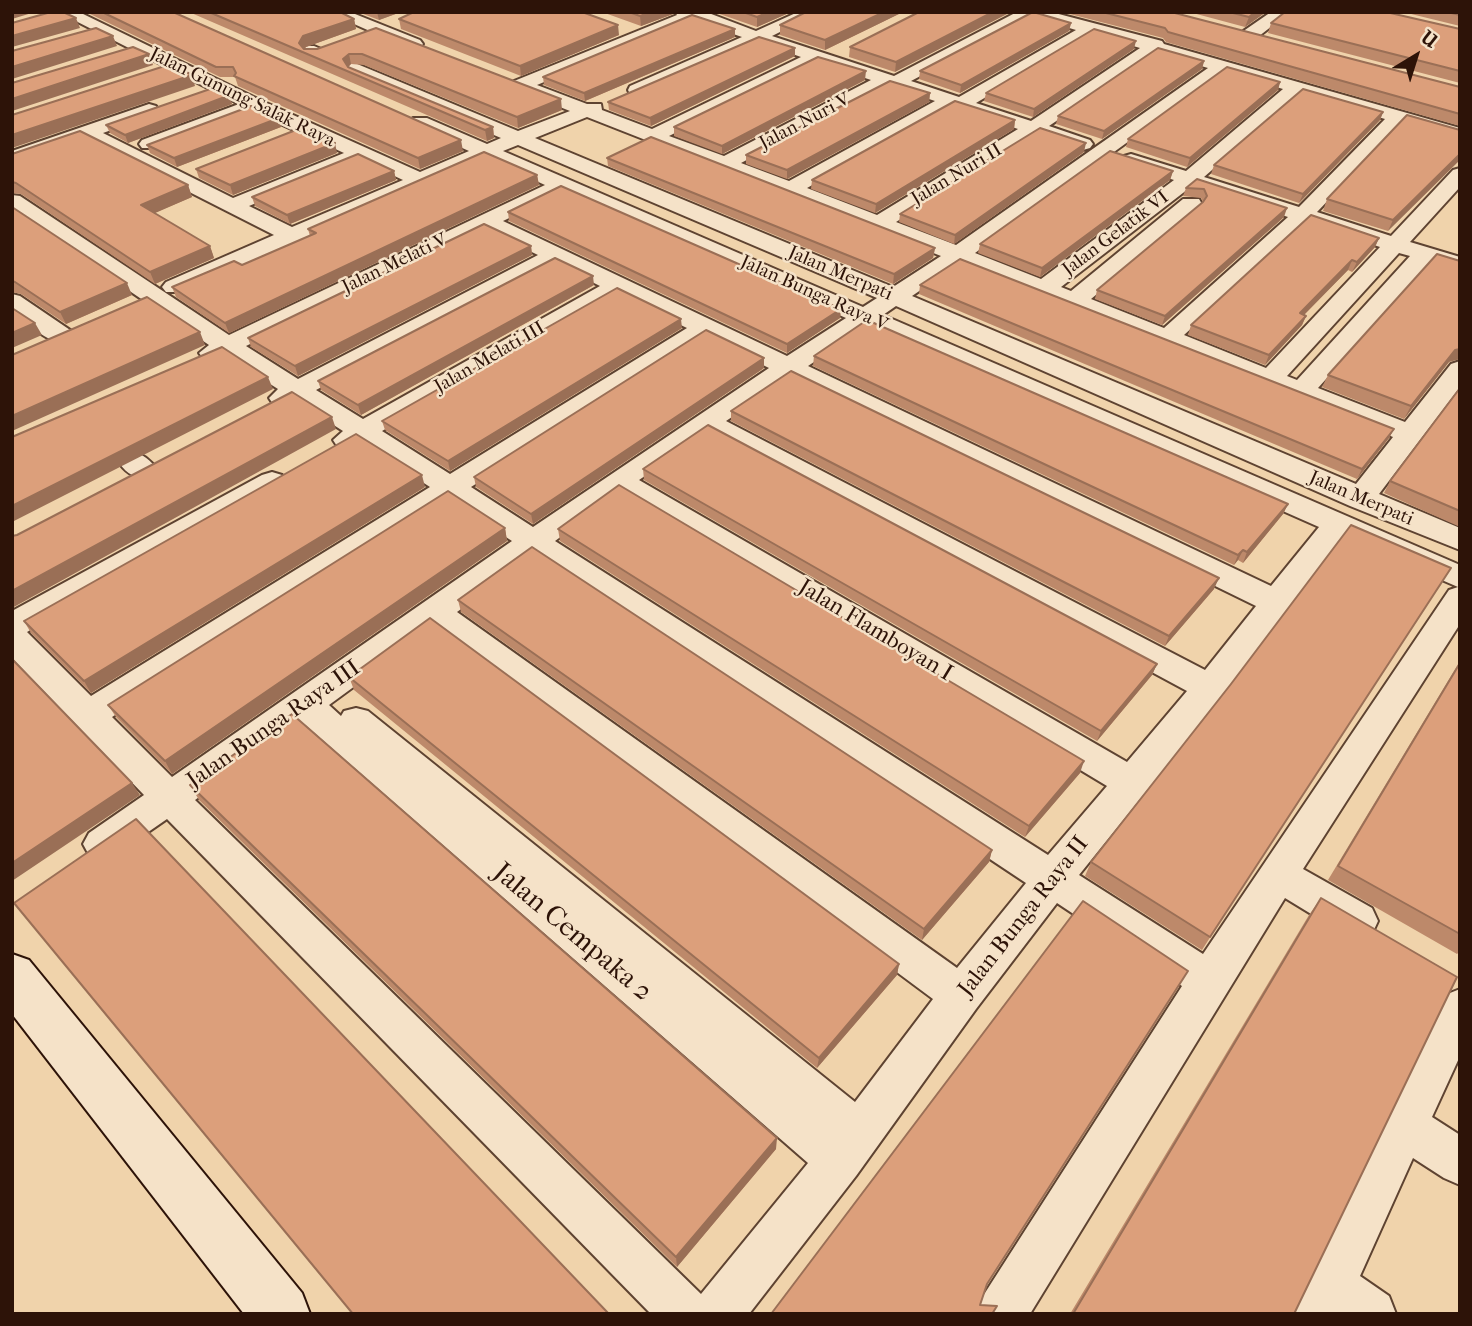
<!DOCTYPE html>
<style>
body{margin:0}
#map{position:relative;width:1472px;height:1326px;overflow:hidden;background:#f0d3ab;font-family:"IM FELL French Canon",serif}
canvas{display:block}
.frame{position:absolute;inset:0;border:14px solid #2d1308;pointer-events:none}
.north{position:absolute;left:1381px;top:21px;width:70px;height:70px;-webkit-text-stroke:5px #f5e2c8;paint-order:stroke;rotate:38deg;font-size:19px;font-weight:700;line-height:28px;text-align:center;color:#2d1308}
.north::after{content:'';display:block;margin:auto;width:24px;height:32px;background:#2d1308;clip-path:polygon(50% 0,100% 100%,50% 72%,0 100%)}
</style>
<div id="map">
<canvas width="1472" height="1326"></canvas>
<div class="frame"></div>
<div class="north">U</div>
</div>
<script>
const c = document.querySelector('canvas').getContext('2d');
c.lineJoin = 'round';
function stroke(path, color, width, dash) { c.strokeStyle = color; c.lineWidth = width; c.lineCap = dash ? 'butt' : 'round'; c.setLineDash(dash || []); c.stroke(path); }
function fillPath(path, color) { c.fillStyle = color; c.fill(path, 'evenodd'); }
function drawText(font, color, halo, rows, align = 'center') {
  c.font = font + ' "IM FELL French Canon",serif'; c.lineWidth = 5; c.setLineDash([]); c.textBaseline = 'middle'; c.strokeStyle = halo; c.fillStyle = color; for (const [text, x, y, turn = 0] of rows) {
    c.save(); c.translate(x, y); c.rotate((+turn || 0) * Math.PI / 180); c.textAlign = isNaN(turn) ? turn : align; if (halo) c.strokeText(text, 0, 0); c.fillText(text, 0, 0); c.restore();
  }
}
const street = new Path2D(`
 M58,12H79L262,101L420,172L469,151L413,126L410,122L413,118H427L487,144L501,138L302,54L299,50L302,46H314L518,131L570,111L514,89L511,85L514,81L677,15L675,12H706L756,31L798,12H820L772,36L894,76L1017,12H1051L1162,41L1164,44L1460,128V140L1402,123L1317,212L1391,236L1453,170L1460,168V187L1410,242L1460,257V272L1430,263L1318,388L1405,422L1451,364L1460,361V387L1379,494L1460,528V550L1350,506L896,306L883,315L1460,565V624L1303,869L1372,908L1378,921L1372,934L1358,939L1344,934L1285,898L1030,1314H976L983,1296L1182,986L1057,903L976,1009L856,1176L749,1314H651L167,819L115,855L102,860L89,855L83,844L89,833L144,795L12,658V611L262,475L272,472L282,475L286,481L282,487L27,632L91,696L430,487L362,443L347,448L337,446L333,440L343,431L296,401L282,406L273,404L269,398L278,389L226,356L212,361L203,358L199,353L209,345L12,211V195L20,196L229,335L545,185L486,158L182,292H166L162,287L166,282L274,235L85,139L12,164V151L149,104L156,106L158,110L156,114L103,133L233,198L344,153L254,112L156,148H142L139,144L142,140L239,104ZM1032,17L1076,30L959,97L911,81ZM692,20L742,37L630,86L628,90L630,94H644L758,42L801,57L652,129L602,110L601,104H587L537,85ZM1092,34L1140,48L1031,121L976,103ZM1156,53L1208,68L956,245L896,222L1036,135L1083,150L1090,148L1093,144L1090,140L1049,126ZM817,62L871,80L724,156L669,136ZM1224,72L1283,89L1186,171L1131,154L1124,156L1121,160L1124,164L1174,180L1041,279L975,253ZM887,85L935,101L789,181L741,163ZM1299,94L1385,119L1299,207L1204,177ZM952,107L1018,129L877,215L807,188ZM587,117L941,256L893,287L535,138ZM518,145L877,298L863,307L503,151ZM360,160L403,180L292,227L249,206ZM1192,186L1288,217L1164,328L1091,299L1199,209L1202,204L1199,199H1183L1071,291L1061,287ZM563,192L846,318L787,356L503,221ZM1307,223L1380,247L1266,368L1184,335ZM486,230L538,255L298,379L246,346ZM1399,253L1410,256L1297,380L1287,376ZM960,263L1393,437L1356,484L912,296ZM556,264L600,286L363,419L316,390ZM618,295L687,328L450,474L382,431ZM866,327L1319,527L1271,586L808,366ZM706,337L769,368L533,527L471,487ZM790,378L1256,606L1205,670L726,421ZM708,433L1187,691L1127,762L639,480ZM620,493L1107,786L1048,855L555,541ZM451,501L512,541L172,777L112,717ZM1342,537L1458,587L1449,590L1203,954L1079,875L1222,697ZM534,556L1026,883L957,968L457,612ZM434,628L933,999L855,1102L368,711L356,708L344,711L341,716L329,705ZM303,723L808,1163L701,1294L195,800Z
 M327,12H350L420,40L423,44L420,48H408Z
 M1271,12H1290L1254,40H1242L1239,36L1242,32Z
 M12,294L20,296L73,332L76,337L73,342C51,348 29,324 12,312Z
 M131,451C143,454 151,460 157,470L153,476C137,481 126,474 117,460L121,454Z
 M1460,989V1056L1432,1117L1460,1135V1185L1444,1178L1413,1158L1360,1276L1389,1296L1396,1314H1292L1381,1127L1387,1109L1391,1108L1445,995Z`);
const secondary = new Path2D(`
 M12,954L29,960L302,1293L310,1314H244L12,1014Z`);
const wall = new Path2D(`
 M86,12H173L463,151L420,169L238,86L235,77H220Z
 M189,12H340L354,19L356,29L306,47L304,49H317L376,28L562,110L518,128L364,65L351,64L348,67L493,127L494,138L487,141Z
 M358,12H401L379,20Z
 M602,12H674L673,14L641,26Z
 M714,12H791L757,27Z
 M806,12H903L825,50L780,35V25Z
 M919,12L895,72L849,57L850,47Z
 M1062,12H1171L1460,87V126L1166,42L1163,38Z
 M1189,12H1266L1245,27Z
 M1403,12H1460V26Z
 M399,19L619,35L521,76L401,29Z
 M1071,23L1069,31L960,93L919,79L920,71Z
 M1271,23L1460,29V83L1268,33Z
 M735,37L585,101L544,85L543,77Z
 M795,48V56L651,126L609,110L608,102Z
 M1134,49L1033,117L984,101L986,93Z
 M1204,61L1202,69L1102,139L1056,124L1058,116Z
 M865,80L722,154L674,136V127Z
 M1280,82L1278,90L1187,167L1126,147L1128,139Z
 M930,93L929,102L787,179L746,164V155Z
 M232,104L128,143L110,133L106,125Z
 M1383,112L1380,120L1299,203L1211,174L1214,165Z
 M279,118L281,127L177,167L150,153L147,145Z
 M1015,120L1014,129L875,213L811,189L812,180Z
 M1460,130L1388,231L1323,211L1327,199Z
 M1084,152L954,244L899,222L900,214Z
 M337,153L233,195L199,178L196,169Z
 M12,154L188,185L192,197L154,213L210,246L214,258L155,284L21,194L12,193Z
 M607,158L935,248L933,258L893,284L608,166Z
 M394,171L396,180L290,224L255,206L252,197Z
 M1173,171L1170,180L1040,277L978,253L980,244Z
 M537,175L539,185L229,333L176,297L172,287L242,265L310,236L308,229Z
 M1197,179L1284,217L1162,325L1095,299L1097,290L1203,202L1201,198L1183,196L1186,188Z
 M12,207L132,295L66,324L21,294L12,292Z
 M508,212L841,309L840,318L787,353L509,221Z
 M1379,238L1375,247L1352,272L1348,270L1304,315L1306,316L1302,325L1265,365L1188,335L1191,325Z
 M531,246L532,255L298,376L251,347L248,338Z
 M594,285L361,415L321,390L318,381Z
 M920,285L1394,429L1389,438L1357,479L919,294Z
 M682,328L450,471L385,430L382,421Z
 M814,356L1288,504L1283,514L1243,563L1238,560L1234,565L813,366Z
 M1449,362L1404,419L1322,387L1328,375Z
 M764,368L533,524L476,487L474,477Z
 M1460,388V527L1384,493L1390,481Z
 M731,411L1214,589L1165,646L731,421Z
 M643,469L1157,664L1152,675L1097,741L644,480Z
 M425,487L91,693L31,633L24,621Z
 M505,528L507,541L172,774L116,717L108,705Z
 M558,529L1080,773L1025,837L560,541Z
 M458,600L992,850L989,862L922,940L461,612Z
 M1460,661V951L1457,954L1328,880Z
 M349,677L899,964L897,975L817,1068L354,690Z
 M190,785L776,1149L677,1267L199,800Z
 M1091,862L1244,884L1202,950L1085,876Z
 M1321,898L1294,1314H1070L1309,915Z`);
const shadedWall = new Path2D(`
 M12,12H35L12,19Z
 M377,12H401L379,20Z
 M651,12H674L673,14L641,26L640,16Z
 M769,12H791L757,27V17Z
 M884,12H903L825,50V40Z
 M993,12H1011L895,72L896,62Z
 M1255,12H1266L1245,27L1249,17Z
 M76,18L80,28L12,47V36Z
 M354,19L356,29L306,47L301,53L299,43L303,36Z
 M1071,23L1069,31L960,93L961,85Z
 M618,25L619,35L521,76L520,66Z
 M735,29V37L585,101L584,93Z
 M113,36L117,46L12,79V67Z
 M1136,41L1134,49L1033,117L1034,109Z
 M795,48V56L651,126L650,118Z
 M149,54L153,65L12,111V99Z
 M349,54L351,64L346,69L343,59Z
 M1204,61L1202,69L1102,139L1104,131Z
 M866,71L865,80L722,154V146Z
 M192,75L195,86L12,148V135Z
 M1280,82L1278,90L1187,167L1190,158Z
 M930,93L929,102L787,179V170Z
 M230,95L232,104L128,143L125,135Z
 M561,99L562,110L518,128L517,117Z
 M1383,112L1380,120L1299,203L1303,194Z
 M279,118L281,127L177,167L174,158Z
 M1015,120L1014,129L875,213L876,204Z
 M493,127L494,138L487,141L485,130Z
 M461,140L463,151L420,169L418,158Z
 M335,143L337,153L233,195L230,185Z
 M1086,143L1084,152L954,244L955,235Z
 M1460,154V160L1388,231L1393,220Z
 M394,171L396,180L290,224L287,215Z
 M1173,171L1170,180L1040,277L1042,268Z
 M537,175L539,185L229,333L225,323Z
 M188,185L192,197L146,217L141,205Z
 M1287,208L1284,217L1162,325L1165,316Z
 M1379,238L1375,247L1352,272L1357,262Z
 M210,246L214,258L155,284L150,272Z
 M531,246L532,255L298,376L295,366Z
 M935,248L933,258L893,284L894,274Z
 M1352,260L1348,270L1296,323L1300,313Z
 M593,276L594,285L361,415L358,405Z
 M127,283L132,295L66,324L60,312Z
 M841,309L840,318L787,353V344Z
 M1306,316L1302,325L1265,365L1269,355Z
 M681,319L682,328L450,471L448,461Z
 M35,323L42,335L12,348V333Z
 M200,332L205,345L12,431V416Z
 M1460,349V359L1449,362L1404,419L1411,406L1455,350Z
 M764,358V368L533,524L531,514Z
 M268,377L273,389L12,522V506Z
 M332,417L336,429L12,608V591Z
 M1394,429L1389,438L1357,479L1362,469Z
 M422,475L425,487L91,693L84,681Z
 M1288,504L1283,514L1243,563L1247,552Z
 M505,528L507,541L172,774L165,761Z
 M1243,550L1238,560L1234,565L1238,555Z
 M1219,578L1214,589L1165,646L1169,636Z
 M1157,664L1152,675L1097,741L1101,731Z
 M1084,761L1080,773L1025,837L1029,826Z
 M132,783L140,795L12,881V863Z
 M992,850L989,862L922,940L924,929Z
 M899,964L897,975L817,1068L819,1058Z
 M777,1138L776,1149L677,1267L676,1257Z`);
const building = new Path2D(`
 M51,12H63L76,18L12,36V23Z
 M102,12H173L461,140L418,158L234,76L236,73L233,67H216Z
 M209,12H340L354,19L303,36L299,43L304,49H317L376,28L561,99L517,117L362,54H349L343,59L348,67L493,127L485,130Z
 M414,12H582L618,25L520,66L399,19Z
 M629,12H651L640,16Z
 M743,12H769L757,17Z
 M806,12H884L825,40L780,25Z
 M919,12H993L896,62L850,47Z
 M1033,12L1071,23L961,85L920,71Z
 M1102,12H1171L1460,87V114L1168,32L1165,28Z
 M1229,12H1255L1249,17Z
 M1285,12H1386L1460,29V71L1271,23Z
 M1447,12H1460V15Z
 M692,15L735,29L584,93L543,77Z
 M96,28L113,36L12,67V51Z
 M1094,29L1136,41L1034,109L986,93Z
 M759,37L795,48L650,118L608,102Z
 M133,47L149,54L12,99V83Z
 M1158,48L1204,61L1104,131L1058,116Z
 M818,57L866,71L722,146L674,127Z
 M171,64L192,75L12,135V115Z
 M1227,67L1280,82L1190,158L1128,139Z
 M890,81L930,93L787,170L746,155Z
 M213,88L230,95L125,135L106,125Z
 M1303,89L1383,112L1303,194L1214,165Z
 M955,101L1015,120L876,204L812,180Z
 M251,106L279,118L174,158L147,145Z
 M1407,115L1460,130V154L1393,220L1327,199Z
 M301,128L335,143L230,185L196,169Z
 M1040,128L1086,143L955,235L900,214Z
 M80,131L188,185L141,205L210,246L150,272L16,183L12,182V154Z
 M651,137L935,248L894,274L607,158Z
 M1110,151L1173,171L1042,268L980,244Z
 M484,152L537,175L225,323L172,287L234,261L242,265L316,233L308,229Z
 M358,154L394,171L287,215L252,197Z
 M1197,179L1287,208L1165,316L1097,290L1203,202L1207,196L1204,189L1186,188Z
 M561,186L841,309L787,344L508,212Z
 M12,207L127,283L60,312L15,282L12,281Z
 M1311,215L1379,238L1357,262L1352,260L1300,313L1306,316L1269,355L1191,325Z
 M484,224L531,246L295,366L248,338Z
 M1437,254L1460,261V349L1455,350L1411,406L1328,375Z
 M555,258L593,276L358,405L318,381Z
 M960,259L1394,429L1362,469L920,285Z
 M617,288L681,319L448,461L382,421Z
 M147,297L200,332L12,416V355Z
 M12,308L35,323L12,333Z
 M867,320L1288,504L1247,552L1243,550L1238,555L814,356Z
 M706,330L764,358L531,514L474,477Z
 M222,347L268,377L12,506V437Z
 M791,371L1219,578L1169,636L731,411Z
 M1460,388V511L1390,481Z
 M292,392L332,417L12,591V536L17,535Z
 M708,425L1157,664L1101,731L643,469Z
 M356,434L422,475L84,681L24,621Z
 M619,485L1084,761L1029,826L558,529Z
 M448,491L505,528L165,761L108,705Z
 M1351,525L1451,568L1210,937L1091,862L1231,684Z
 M532,547L992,850L924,929L458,600Z
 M430,618L899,964L819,1058L349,677Z
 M12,659L132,783L12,863Z
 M1460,663V934L1338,866Z
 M292,714L777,1138L676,1257L190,785Z
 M136,819L609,1314H353L14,903Z
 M1321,898L1457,977L1294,1314H1073Z
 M1083,901L1188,971L987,1284L980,1305L997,1306L992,1314H771Z`);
const farStreetnames = [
 ["Jalan Gunung Salak Raya",242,98,26],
 ["Jalan Nuri V",805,122,-28],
 ["Jalan Nuri II",957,175,-31],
 ["Jalan Gelatik VI",1116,234,-37],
 ["Jalan Melati V",395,264,-26],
 ["Jalan Merpati",840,274,23],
 ["Jalan Bunga Raya V",814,294,24],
 ["Jalan Melati III",490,358,-30],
 ["Jalan Merpati",1361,499,23]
];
const streetNames = [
 ["Jalan Flamboyan I",875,631,31],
 ["Jalan Bunga Raya III",274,725,-35],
 ["Jalan Bunga Raya II",1024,917,-52]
];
const nearStreetnames = [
 ["Jalan Cempaka 2",572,933,40]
];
stroke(street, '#5e4331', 4);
stroke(secondary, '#2d1308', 4);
fillPath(street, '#f5e2c8');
fillPath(secondary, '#f5e2c8');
fillPath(wall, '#bd896a');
fillPath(shadedWall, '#9a6f56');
fillPath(building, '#dc9f7b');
stroke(building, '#9a6f56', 2);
drawText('19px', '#2d1308', '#f5e2c8', farStreetnames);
drawText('23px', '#2d1308', '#f5e2c8', streetNames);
drawText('28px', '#2d1308', '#f5e2c8', nearStreetnames);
</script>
